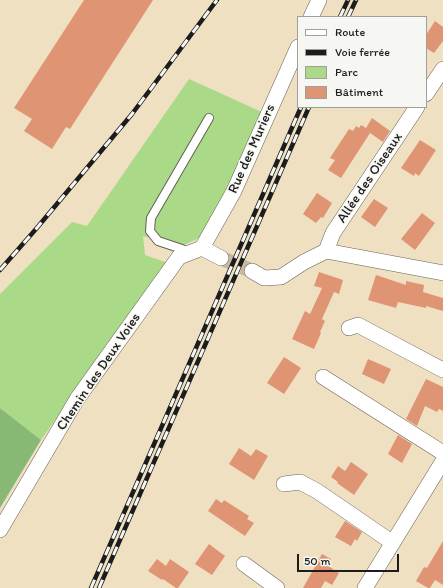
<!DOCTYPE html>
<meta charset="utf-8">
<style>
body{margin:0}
#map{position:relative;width:443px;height:588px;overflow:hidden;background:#efe0c2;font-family:Itim,sans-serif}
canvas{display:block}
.legend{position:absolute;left:297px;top:16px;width:130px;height:92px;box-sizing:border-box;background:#f6f6f2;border:1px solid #9f9f9c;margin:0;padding:5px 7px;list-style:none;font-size:12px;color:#1c1c1c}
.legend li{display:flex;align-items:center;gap:8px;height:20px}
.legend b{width:20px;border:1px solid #9f9f9c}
.scale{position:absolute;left:297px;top:554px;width:102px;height:18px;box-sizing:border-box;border:2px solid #1c1c1c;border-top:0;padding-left:5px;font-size:12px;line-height:14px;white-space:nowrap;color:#1c1c1c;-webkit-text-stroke:3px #f6f6f2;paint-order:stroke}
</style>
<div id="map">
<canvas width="443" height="588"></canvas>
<ul class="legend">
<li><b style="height:5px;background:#fff"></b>Route</li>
<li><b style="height:5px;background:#1c1c1c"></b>Voie ferrée</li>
<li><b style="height:11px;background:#aad987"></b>Parc</li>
<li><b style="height:11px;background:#df9474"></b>Bâtiment</li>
</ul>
<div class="scale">50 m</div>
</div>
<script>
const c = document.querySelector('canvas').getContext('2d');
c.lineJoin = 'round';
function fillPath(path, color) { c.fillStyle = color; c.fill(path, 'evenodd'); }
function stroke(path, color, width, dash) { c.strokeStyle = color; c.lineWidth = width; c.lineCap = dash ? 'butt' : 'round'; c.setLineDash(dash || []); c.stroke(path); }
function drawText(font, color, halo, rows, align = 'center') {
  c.font = font + ' Itim,sans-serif'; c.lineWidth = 3; c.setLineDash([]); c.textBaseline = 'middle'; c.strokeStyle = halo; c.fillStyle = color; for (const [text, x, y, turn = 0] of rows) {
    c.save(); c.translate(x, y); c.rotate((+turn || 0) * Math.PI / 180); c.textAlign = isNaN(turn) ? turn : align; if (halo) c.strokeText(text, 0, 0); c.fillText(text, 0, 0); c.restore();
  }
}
const green = new Path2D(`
 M189,79L264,113L226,196L201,237L182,246L143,236L145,255L168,263L153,287L60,413L41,440L0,408V294L72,222L87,226Z`);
const forest = new Path2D(`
 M0,408L41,440L0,508Z`);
const building = new Path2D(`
 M84,0H153L70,129L66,127L52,149L24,131L32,119L14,108Z
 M435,21L443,27V41L434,53L426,48V35Z
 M372,118L390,131L383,142L370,133L341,178L328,170L335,160L330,158L349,129L353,131L356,126L359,128L361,125L366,128Z
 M420,140L436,150L419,176L415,173L414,176L401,168Z
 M317,193L332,203L323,218L321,217L316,223L303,214Z
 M374,199L388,208L375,227L361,217Z
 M422,213L435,223L415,250L401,239Z
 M319,272L343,280L339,294L334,292L322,319L325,321L320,332L321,333L314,349L292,339L305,311L310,314L322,288L314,286Z
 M376,275L406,285V281L424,285L423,292L443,298V311L426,306V308L398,302L396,308L368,300Z
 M284,357L301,368L284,394L267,383Z
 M368,359L391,369L384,384L362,374Z
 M426,379L443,387V411L439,409L437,412L425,406L417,426L406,419Z
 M398,435L412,444L402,463L388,454Z
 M239,448L251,456L256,449L268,456L254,480L229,464Z
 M351,462L368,474L354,495L337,483L338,482L331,477L338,466L345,471Z
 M216,499L222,503L224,500L249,516L247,519L254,523L245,536L208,511Z
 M345,521L362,532L357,541L355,539L351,546L335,537Z
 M443,541V585L435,580L430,588H428L416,581L424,567L427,568Z
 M209,544L225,556L212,575L195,564Z
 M322,554L331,559L328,566L339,573L332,585L325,581L321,588H303Z
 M157,559L166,566L170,559L189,572L178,588H176L163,579L162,580L148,571Z`);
const streetTunnel = new Path2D(`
 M221,258L252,271`);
const lane = new Path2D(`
 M189,253L182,249L158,241L150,231L151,218L209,118`);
const street = new Path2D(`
 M311,17L319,0
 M426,94L443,69
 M202,248L234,191L298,47
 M326,251L333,233L417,107
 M252,271L264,278L281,277L304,262L326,251L443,273
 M349,328L358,325L443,370
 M323,377L443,453
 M284,484L300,482L317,491L393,543
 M0,530L77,399L179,257L202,248L221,258
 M244,564L277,588
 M365,588L443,461`);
const rail = new Path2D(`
 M340,17L348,0
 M348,17L356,0
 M0,270L36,229L132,114L217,0
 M91,588L162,426L301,107
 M99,588L309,107`);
const streetNames = [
 ["Rue des Muriers",252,149,-66],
 ["Allée des Oiseaux",370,178,-56],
 ["Chemin des Deux Voies",99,372,-56]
];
fillPath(green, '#aad987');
fillPath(forest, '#87b974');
fillPath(building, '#df9474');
stroke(streetTunnel, '#c5b9a1', 15, [15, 8]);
stroke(lane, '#666156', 10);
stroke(street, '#666156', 16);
stroke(lane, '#fff', 8);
stroke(street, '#fff', 15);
stroke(rail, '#1c1c1c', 4.5);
stroke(rail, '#f6f6f2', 3, [9]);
drawText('14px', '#1c1c1c', '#f6f6f2', streetNames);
</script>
